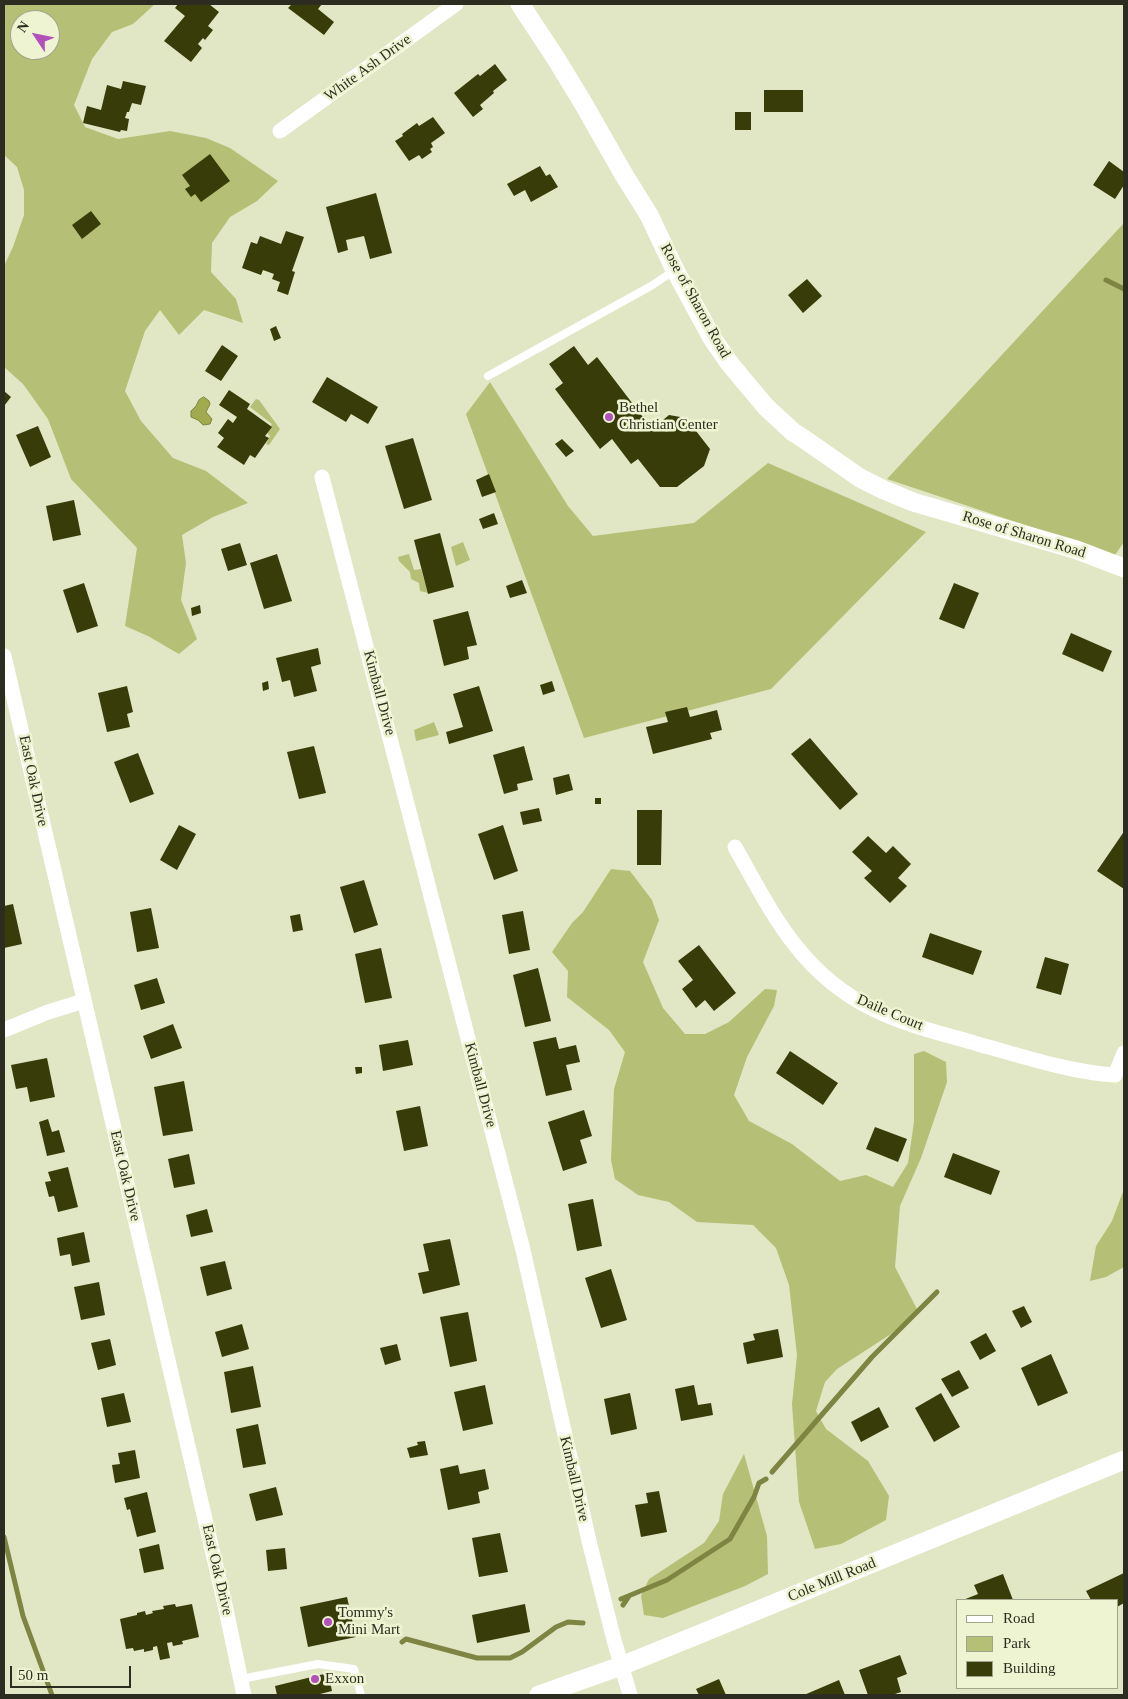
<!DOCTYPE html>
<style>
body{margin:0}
#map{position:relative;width:1128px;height:1699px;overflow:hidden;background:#e1e6c4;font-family:Georgia,serif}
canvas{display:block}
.frame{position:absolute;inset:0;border:5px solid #2c2d20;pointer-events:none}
.legend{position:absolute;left:956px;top:1599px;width:162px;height:90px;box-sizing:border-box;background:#eef4d1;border:1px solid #a0a48a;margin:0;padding:6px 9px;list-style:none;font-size:15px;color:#2c2d20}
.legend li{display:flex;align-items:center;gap:10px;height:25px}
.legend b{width:25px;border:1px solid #a0a48a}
.north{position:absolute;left:10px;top:10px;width:50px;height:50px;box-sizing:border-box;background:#eef4d1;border:1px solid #a0a48a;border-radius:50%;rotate:304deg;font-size:14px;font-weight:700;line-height:20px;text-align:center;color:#2c2d20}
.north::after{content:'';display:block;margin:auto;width:18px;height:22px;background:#b151b9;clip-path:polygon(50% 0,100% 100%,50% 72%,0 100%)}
.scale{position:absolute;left:10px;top:1666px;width:121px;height:22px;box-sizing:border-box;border:2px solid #2c2d20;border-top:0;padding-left:6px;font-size:15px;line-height:18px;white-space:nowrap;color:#2c2d20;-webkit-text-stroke:4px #eef4d1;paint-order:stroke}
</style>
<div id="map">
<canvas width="1128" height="1699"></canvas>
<div class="frame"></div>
<ul class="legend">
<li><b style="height:6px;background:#fff"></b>Road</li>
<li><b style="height:14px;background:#b6bf76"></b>Park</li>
<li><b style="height:14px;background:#383c08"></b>Building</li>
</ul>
<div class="north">N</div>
<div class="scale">50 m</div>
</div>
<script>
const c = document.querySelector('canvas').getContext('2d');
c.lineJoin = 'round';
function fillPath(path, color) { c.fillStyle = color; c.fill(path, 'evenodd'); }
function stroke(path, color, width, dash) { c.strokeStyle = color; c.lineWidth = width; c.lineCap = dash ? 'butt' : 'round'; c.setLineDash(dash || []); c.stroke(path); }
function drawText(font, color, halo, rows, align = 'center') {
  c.font = font + ' Georgia,serif'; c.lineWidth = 5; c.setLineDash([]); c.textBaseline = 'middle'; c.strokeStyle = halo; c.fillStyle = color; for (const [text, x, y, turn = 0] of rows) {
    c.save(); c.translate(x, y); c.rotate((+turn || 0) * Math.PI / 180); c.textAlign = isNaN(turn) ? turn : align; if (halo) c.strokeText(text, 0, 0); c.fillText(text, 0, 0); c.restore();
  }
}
const green = new Path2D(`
 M4,4H155L133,24L112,32L92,59L74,105L85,127L118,139L170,131L206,138L230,148L278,181L257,201L230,217L212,243L211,272L236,299L243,323L204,310L179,335L160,310L145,331L125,391L141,421L173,458L206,471L248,503L213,517L182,535L186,563L181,600L197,639L179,654L148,636L125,626L137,548L71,479L48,419L23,384L4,367V266L13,247L24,215V190L17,167L4,155ZM20,20H50V50H20Z
 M1124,223V542L1115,555L887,479Z
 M490,382L568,506L593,536L694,523L768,463L926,532L771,689L584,738L466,414Z
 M256,399L259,400L280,429L269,445L266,444L270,436L267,433L272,424L250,407Z
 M463,542L470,560L456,566L451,547Z
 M409,554L414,570L421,569L428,593L420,591L419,583L411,579L410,572L399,561L398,557Z
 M434,722L439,735L416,741L414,730Z
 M611,869L630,871L652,900L659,920L643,962L663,1008L685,1034H705L729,1022L765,989L777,990L774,1006L747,1057L734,1095L749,1121L792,1144L840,1181L866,1175L893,1187L908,1163L914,1122V1054L924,1051L946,1062L947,1082L921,1158L900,1206L895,1267L918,1311L891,1334L837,1369L825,1382L816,1411L826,1429L868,1461L889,1496L886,1520L841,1544L815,1549L799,1502L792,1404L797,1355L789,1285L776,1248L753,1225L697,1222L669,1202L638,1195L615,1179L611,1160L614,1089L625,1052L609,1030L567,997L568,971L552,952L572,923L583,912Z
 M1124,1189V1267L1106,1277L1090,1281L1096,1246L1112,1221Z
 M744,1454L767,1536L768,1574L745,1586L663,1618L644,1615L641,1596L649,1579L704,1543L719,1521L723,1494Z`);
const water = new Path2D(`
 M204,397L209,401L210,404L206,412L212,419L210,424L203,425L198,420L191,417V411L196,406L199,400Z`);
const stream = new Path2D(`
 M1106,280L1124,289
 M772,1472L872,1357L937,1292
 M4,1537L23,1616L52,1695
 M621,1599L667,1580L730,1539L754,1497L759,1483L766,1479
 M623,1605L629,1596
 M402,1642L406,1639L477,1658H510L522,1652L556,1627L568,1622L583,1623`);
const building = new Path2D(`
 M178,4H209L219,12L208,26L213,30L205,40L203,38L198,44L202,48L191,62L164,41L185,16L175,8Z
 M292,4H322L318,9L334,22L324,35L288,8Z
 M495,64L507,80L493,91L494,93L480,105L483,109L473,117L454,93L478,74L480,76Z
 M123,81L146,86L141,105L132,103L129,112H127L125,118L129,119L127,131L121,130L120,132L83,123L87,106L101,110L107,85L121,89Z
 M764,90H803V112H764Z
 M735,112H751V130H735Z
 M433,117L445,133L431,143L433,147L430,149L432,152L422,159L419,155L409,161L395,141L403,136L402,134L417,123L419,126Z
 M210,154L230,181L201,202L195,194L191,197L185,189L190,186L182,175Z
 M1109,161L1124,172V185L1115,199L1093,185Z
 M540,166L546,176L550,174L558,187L531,202L525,190L514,196L507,184Z
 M376,193L392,253L370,259L364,236L346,240L348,250L338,253L326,207Z
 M91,211L101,224L82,239L72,225Z
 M286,231L304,237L292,271L295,272L288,295L277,291L280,282L272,279L274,274L263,270L261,275L242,268L251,242L257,244L260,236L281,244Z
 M807,279L822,296L803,313L788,295Z
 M276,326L281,338L274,341L270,329Z
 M222,345L238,356L221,381L205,371Z
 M574,346L588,365L597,357L652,429L669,415L686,418L710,449L704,466L677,487H660L638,459L631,464L612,439L600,449L555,389L563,383L549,364Z
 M327,377L378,407L368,424L351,414L346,422L312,402Z
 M229,390L250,404L247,409L272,427L265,436L269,438L255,458L250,455L244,465L217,447L224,438L218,433L228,419L233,423L237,417L219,405Z
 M4,391L11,397L4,406Z
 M38,426L51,457L30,467L16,435Z
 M413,438L432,500L404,509L385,446Z
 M562,439L574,451L566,457L555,444Z
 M489,474L496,492L482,497L476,480Z
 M74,500L81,535L53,541L46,506Z
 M494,513L498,524L483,529L479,519Z
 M440,533L454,587L428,594L414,540Z
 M240,543L247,565L228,571L221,549Z
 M277,554L292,601L264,609L250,563Z
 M522,580L527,593L510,598L506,586Z
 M84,583L98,626L77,633L63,590Z
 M954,583L979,593L964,629L939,619Z
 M200,605L201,613L192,616L191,608Z
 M468,611L477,645L467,647L469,659L444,666L433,620Z
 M1071,633L1112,651L1103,672L1062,654Z
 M318,648L321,664L311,667L317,691L294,697L290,680L282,682L276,658Z
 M268,681L269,689L263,691L262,683Z
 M552,681L555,691L543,695L540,685Z
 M127,686L133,712L127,714L130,727L107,732L98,693Z
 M479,686L493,731L449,744L446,732L463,727L453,694Z
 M687,707L690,717L717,710L722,730L710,733L712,739L653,754L646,727L668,722L665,712Z
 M810,738L858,794L840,810L791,754Z
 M314,746L326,793L299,799L287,752Z
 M524,746L533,780L517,784L518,790L504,794L493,755Z
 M138,753L154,794L130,803L114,762Z
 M569,774L573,790L556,795L553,778Z
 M595,798H601V804H595Z
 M539,808L542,821L523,825L520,812Z
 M637,810H662L661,865H637Z
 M179,825L196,834L177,870L160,860Z
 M503,825L518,871L494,880L478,834Z
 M1123,833L1124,834V889L1097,871Z
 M868,836L886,853L893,846L911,864L898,878L907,886L890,903L864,878L872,871L852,852Z
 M364,880L378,925L354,933L340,887Z
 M13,904L22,944L4,948V906Z
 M151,908L159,948L137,952L130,912Z
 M523,911L530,950L509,954L502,915Z
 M300,914L303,930L293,932L290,916Z
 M930,933L982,951L973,975L922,957Z
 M699,945L736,993L714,1011L705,1000L696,1008L682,989L693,980L678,961Z
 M381,948L392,998L365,1003L355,954Z
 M1045,957L1069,964L1061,995L1036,988Z
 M538,968L551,1021L525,1027L513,975Z
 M157,978L165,1003L141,1010L134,985Z
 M173,1024L182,1048L151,1059L143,1036Z
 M556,1037L559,1049L576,1045L580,1062L566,1065L572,1090L546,1096L533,1042Z
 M408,1040L413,1065L383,1071L379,1045Z
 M790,1051L838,1083L823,1105L776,1073Z
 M47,1058L55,1097L30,1102L27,1087L16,1089L11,1065Z
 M355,1067H362V1073L356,1074Z
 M184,1081L193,1131L163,1136L154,1087Z
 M420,1106L428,1146L404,1151L396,1111Z
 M584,1110L592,1136L580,1140L587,1163L563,1171L548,1122Z
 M48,1119L52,1132L59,1130L65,1152L47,1156L39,1122Z
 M875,1127L907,1139L898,1162L866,1149Z
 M953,1153L1000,1171L991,1195L944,1177Z
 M189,1154L195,1184L174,1188L168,1159Z
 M68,1167L78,1207L58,1212L54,1196L49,1197L45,1182L51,1181L48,1172Z
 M593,1199L602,1246L577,1251L568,1204Z
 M207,1209L213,1232L191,1237L186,1215Z
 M84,1232L90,1262L72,1266L70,1254L60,1256L57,1238Z
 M450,1239L460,1285L423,1294L418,1273L429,1271L423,1244Z
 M225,1261L232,1289L207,1296L200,1267Z
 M611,1269L627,1320L601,1328L585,1278Z
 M99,1282L105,1315L81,1320L74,1287Z
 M1024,1306L1032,1322L1021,1328L1012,1311Z
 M468,1312L477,1361L450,1367L440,1317Z
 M242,1324L249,1349L222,1357L215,1332Z
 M778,1329L783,1357L747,1364L743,1343L755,1340L753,1334Z
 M986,1333L996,1351L980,1360L970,1342Z
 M110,1339L116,1365L98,1370L91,1343Z
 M397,1344L401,1360L385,1365L380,1348Z
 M1051,1354L1068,1393L1038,1406L1021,1368Z
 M253,1366L261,1407L231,1413L224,1372Z
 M959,1370L969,1388L952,1397L941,1379Z
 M485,1385L493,1424L463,1431L454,1392Z
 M694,1385L698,1405L711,1403L713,1415L681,1421L675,1389Z
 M124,1393L131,1422L107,1427L101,1398Z
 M630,1393L637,1429L611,1435L604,1399Z
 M941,1393L960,1427L934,1442L915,1408Z
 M879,1407L889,1427L861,1442L851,1422Z
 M258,1424L266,1464L243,1468L236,1429Z
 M425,1441L428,1455L410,1458L407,1448L418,1445L417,1442Z
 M135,1450L140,1478L115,1483L112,1465L120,1464L118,1453Z
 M458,1465L460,1474L485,1469L489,1489L478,1492L480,1503L448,1510L440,1469Z
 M276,1487L283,1515L256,1521L249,1494Z
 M659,1491L667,1532L641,1537L635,1505L648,1503L646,1493Z
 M147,1492L156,1532L137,1537L130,1509L127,1510L124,1498Z
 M500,1533L508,1572L479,1577L472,1538Z
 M159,1544L164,1569L144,1573L139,1549Z
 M285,1548L287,1569L268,1571L266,1550Z
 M1124,1573V1603L1117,1607V1600H1091L1086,1591Z
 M1003,1574L1013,1600H963L978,1594L974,1585Z
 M347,1597L356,1637L308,1647L300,1607Z
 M175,1604L176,1607L192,1604L199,1637L182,1641L183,1644L173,1646L172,1642L167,1643L170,1658L160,1660L157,1646L153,1647V1650L144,1652V1649L134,1651L133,1648L126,1649L120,1619L137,1615V1613L145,1611L146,1615L153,1613L152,1611L164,1609L163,1606Z
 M525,1604L530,1632L477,1643L472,1615Z
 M900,1655L907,1674L897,1678L901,1692L892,1695H868L859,1670Z
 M328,1673L332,1691L316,1695H277L275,1686Z
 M719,1679L726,1695H699L696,1689Z
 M839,1680L845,1695H804Z`);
const service = new Path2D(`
 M488,376L651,286L675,270
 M241,1679L318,1664L354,1669L361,1695`);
const minor = new Path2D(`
 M280,131L456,4
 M322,477L523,1250L589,1541L614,1640L630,1695
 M4,656L225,1605L244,1695
 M735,847C772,913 801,974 873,1009C907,1026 945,1034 981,1045C1026,1057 1069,1072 1115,1075L1124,1053
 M4,1030L48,1012L84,1001`);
const tertiary = new Path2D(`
 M520,4L555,57L583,103L624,175L649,215L675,270L712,338L730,364L766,407L793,432L804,439L860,478L884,490L913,502L1077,550L1124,568
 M539,1695L621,1666L695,1636L1124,1460`);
const markers = [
 [609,417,5,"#b151b9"],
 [328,1622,5,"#b151b9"],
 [315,1679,5,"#b151b9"]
];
const streetNames = [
 ["White Ash Drive",368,68,-36],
 ["Rose of Sharon Road",695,301,61],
 ["Rose of Sharon Road",1024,535,17],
 ["Kimball Drive",379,693,75],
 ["East Oak Drive",33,781,78],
 ["Daile Court",890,1013,23],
 ["Kimball Drive",480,1085,75],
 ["East Oak Drive",125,1176,77],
 ["Kimball Drive",574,1479,77],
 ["East Oak Drive",217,1570,77],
 ["Cole Mill Road",832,1580,-22]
];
const poiNames = [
 ["Bethel",619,408],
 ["Christian Center",619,425],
 ["Tommy's",338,1613],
 ["Mini Mart",338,1630],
 ["Exxon",325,1679]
];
fillPath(green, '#b6bf76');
fillPath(water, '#a1aa4f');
stroke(water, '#7e8441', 1);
stroke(stream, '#7e8441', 5);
fillPath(building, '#383c08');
stroke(service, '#fff', 8);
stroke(minor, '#fff', 15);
stroke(tertiary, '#fff', 19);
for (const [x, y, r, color] of markers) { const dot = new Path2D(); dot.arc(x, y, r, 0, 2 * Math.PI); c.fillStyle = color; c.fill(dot); stroke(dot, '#eef4d1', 2); }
drawText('15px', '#2c2d20', '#eef4d1', streetNames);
drawText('15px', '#2c2d20', '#eef4d1', poiNames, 'left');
</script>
